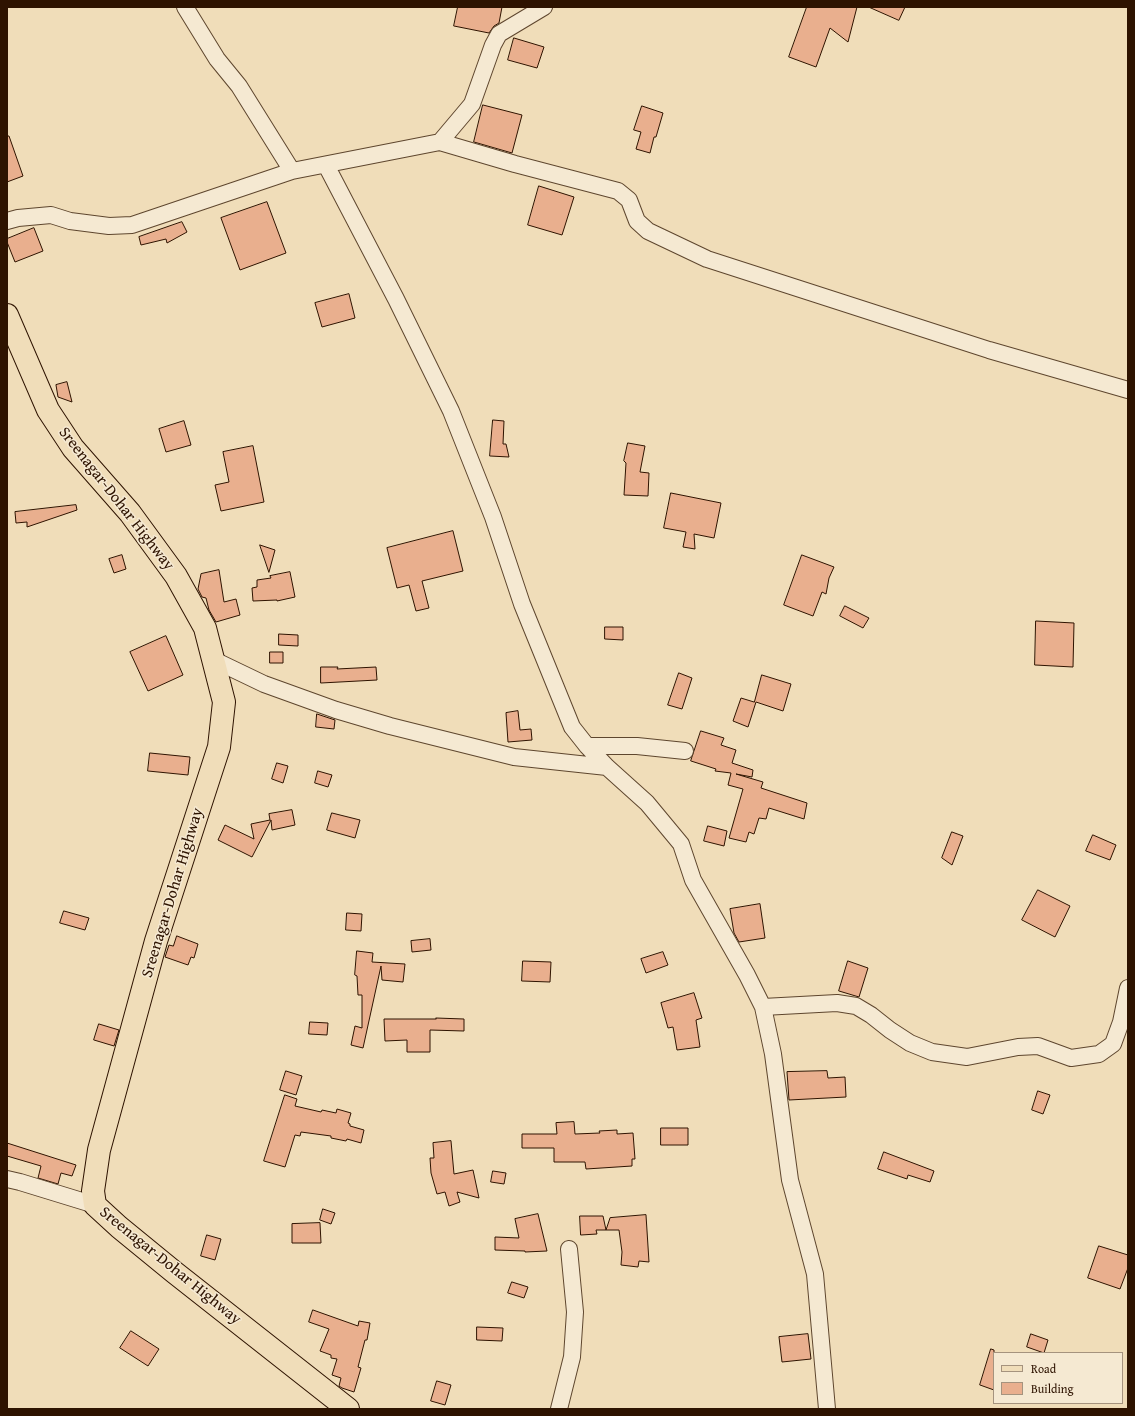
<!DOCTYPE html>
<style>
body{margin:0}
#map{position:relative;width:1135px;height:1416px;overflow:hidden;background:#f0ddb9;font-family:"Gentium Book Plus",serif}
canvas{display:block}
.frame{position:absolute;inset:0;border:8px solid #2e1300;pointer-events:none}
.legend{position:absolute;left:993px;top:1352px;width:130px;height:52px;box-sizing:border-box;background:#f5e9d2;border:1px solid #a5937e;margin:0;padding:5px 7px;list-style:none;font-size:12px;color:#2e1300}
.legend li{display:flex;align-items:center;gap:8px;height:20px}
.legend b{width:20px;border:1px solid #a5937e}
</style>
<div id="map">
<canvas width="1135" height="1416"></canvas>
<div class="frame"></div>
<ul class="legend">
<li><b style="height:5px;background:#f0ddb9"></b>Road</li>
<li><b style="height:11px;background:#e9af8e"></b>Building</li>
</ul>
</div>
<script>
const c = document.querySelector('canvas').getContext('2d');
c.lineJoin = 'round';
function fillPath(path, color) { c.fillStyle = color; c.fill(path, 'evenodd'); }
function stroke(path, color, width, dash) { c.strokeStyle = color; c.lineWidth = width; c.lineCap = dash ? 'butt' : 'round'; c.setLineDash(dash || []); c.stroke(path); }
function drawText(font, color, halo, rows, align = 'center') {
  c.font = font + ' "Gentium Book Plus",serif'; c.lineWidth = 3; c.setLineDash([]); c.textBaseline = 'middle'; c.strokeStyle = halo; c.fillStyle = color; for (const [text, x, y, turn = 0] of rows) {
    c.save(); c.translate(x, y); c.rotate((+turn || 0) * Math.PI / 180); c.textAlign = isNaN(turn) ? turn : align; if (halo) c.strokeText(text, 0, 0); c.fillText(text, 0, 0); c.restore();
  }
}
const building = new Path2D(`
 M458,7H502L499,23L494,26L489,33L454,26Z
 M807,7H857L848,42L830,28L816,67L789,57Z
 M869,7H905L899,20Z
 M514,38L544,47L537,68L508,60Z
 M483,105L522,115L512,153L474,142Z
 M642,106L663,113L656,137H654L650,153L636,149L641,132L634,130Z
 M7,136H9L23,176L7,182Z
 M539,186L574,197L562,235L528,225Z
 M267,202L286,253L240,270L221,218Z
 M182,222L187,232L167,243L166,239L141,245L139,237Z
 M34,228L43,251L15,262L7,242V239Z
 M349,294L355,318L322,327L315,303Z
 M67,382L72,402L58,397L56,385Z
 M493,420L504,421L503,444H506L509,457L490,456Z
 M184,421L191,445L166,452L159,429Z
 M628,443L645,446L640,472L649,473L648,496L624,495L626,463L624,461Z
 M253,446L264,502L221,511L215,485L229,482L223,452Z
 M671,493L721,503L714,538L694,534L695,549L683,547L686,532L664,528Z
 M76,505L77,510L27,527V522L16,523L15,512Z
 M453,531L463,571L422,581L429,608L416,611L409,585L397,588L387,548Z
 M260,545L275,550L269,572Z
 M122,555L126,569L114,573L109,559Z
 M802,555L834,567L829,578L826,594L822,592L813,616L784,605Z
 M219,570L224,602L236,599L240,615L216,622L209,610L206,598L202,597L198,589L201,574Z
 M290,572L295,597L277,601V600L253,601L252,588L257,587V580L271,578L270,576Z
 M845,606L869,618L863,628L840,616Z
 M1036,621L1074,623L1073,667L1035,665Z
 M605,627H623V640L605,639Z
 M279,634L298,635V646L279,645Z
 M166,636L183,675L148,691L130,652Z
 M270,652H283V663H270Z
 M321,667H338L337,669L376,667L377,680L321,683Z
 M679,673L692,678L682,709L668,705Z
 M762,675L791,684L783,711L756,702L748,727L733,721L741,698L754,702Z
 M518,711L520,730L531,729L532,740L508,742L506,713Z
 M317,714L335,720L334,729L316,727Z
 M701,731L724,738L721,745L736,750L732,763L753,770L752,777L736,774L763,782L761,788L807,803L804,819L769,808L766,819L759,818L754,834L749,832L746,842L729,838L743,789L728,785L731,773L715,771L716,769L691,761Z
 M150,753L190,757L188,775L148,771Z
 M277,763L288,766L283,783L272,779Z
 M318,771L332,775L328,787L315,783Z
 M292,810L295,825L272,830L271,820L252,857L218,840L225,825L254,839L251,824L270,820L269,814Z
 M332,813L360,820L355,838L327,830Z
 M708,826L727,831L724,846L704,841Z
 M952,832L963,836L952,865L942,858Z
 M1093,835L1116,845L1110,860L1086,851Z
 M1038,890L1070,906L1055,937L1022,920Z
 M760,904L765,938L739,942L734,933L730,909Z
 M64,911L89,918L85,930L60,923Z
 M347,913L362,914L361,931L346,930Z
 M177,936L198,944L194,958L191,957L188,965L165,957L169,945L173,946Z
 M430,939L431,950L412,952L411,941Z
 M357,951L373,953L372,962L405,964L403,982L382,980L381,966L363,1048L351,1045L355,1026L362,1028V995H358L357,976L355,975Z
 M663,952L668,965L646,973L641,959Z
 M523,961L551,962L550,982L522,981Z
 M848,961L868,968L859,997L839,991Z
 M694,993L702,1018L696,1020L700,1047L677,1050L673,1027L668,1028L661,1003Z
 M436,1018L464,1019V1031L430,1030V1052H407V1040L385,1041L384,1019H436Z
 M310,1022L328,1023L327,1035L309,1034Z
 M99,1024L119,1030L114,1046L94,1040Z
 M286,1071L302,1076L296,1095L280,1090Z
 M827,1071L828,1078L845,1077L846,1097L789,1100L787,1072Z
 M1038,1091L1050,1095L1043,1114L1032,1110Z
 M285,1095L297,1099L295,1106L321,1112L322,1110L336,1113L337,1109L351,1113L348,1123L350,1124V1126L364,1130L361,1143L347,1139L346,1141L331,1138V1136L301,1132L300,1136L295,1135L285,1167L264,1161Z
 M574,1122L575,1134L600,1133L599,1131L617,1130V1134L633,1133L635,1159H632V1166L586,1169L585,1162H554V1148H522V1134H557L556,1123Z
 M661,1128H688V1145H661Z
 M451,1141L454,1174L473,1170L479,1198L457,1192L460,1202L449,1206L445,1192L437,1194L431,1173L430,1158H434L433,1143Z
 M7,1143L76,1165L72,1176L61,1173L58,1184L38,1178L41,1166L7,1156Z
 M884,1152L934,1171L930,1182L908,1175L907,1179L878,1169Z
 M493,1171L506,1173L504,1184L491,1182Z
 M323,1209L335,1213L331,1224L320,1220Z
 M538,1214L547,1251L525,1252V1251L495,1250V1237L519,1238L515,1219Z
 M646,1215L649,1262L639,1261L638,1267L621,1265L622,1252L619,1230H606L610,1218Z
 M580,1216H603L606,1230H596L597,1234L581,1235Z
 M320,1223L321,1243H292V1224Z
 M207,1235L221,1239L215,1260L201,1256Z
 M1099,1246L1128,1255V1268L1120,1289L1088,1278Z
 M512,1282L528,1287L524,1298L508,1293Z
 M313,1310L358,1326L359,1321L370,1323L367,1340H365L358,1367L361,1368L354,1392L342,1388L339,1386L341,1378L332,1375L337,1359L331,1358V1355L320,1351L329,1329L309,1322Z
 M477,1327L503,1328L502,1341L477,1340Z
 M131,1331L159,1349L148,1366L120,1348Z
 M808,1334L811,1359L782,1362L779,1337Z
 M1031,1334L1048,1340L1044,1353L1027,1347Z
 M991,1349L994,1350V1390L980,1385Z
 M437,1381L451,1385L445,1405L431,1401Z`);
const street = new Path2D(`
 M185,7L217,59L239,86L292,171L440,142L515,164L618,191L629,200L637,221L648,231L707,259L989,350L1128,390
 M440,142L472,104L493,45L499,34L544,7
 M326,165L396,299L451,411L493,517L522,604L572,727L587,746L607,767L647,803L681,844L693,880L747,975L763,1007L773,1054L790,1180L815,1274L827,1409
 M7,221L18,218L51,215L70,221L109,226L132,225L292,171
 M214,660L264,684L336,710L390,726L514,757L607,767
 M587,746H637L685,751
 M763,1007L837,1003L856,1006L871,1015L890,1030L910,1043L932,1052L967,1057L1018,1047L1038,1046L1071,1058L1099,1054L1113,1044L1121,1022L1128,988
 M7,1179L20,1182L95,1205
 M559,1409L572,1357L575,1312L569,1249`);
const primary = new Path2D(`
 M7,315L48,410L73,448L130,513L176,576L205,628L224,702L219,747L156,941L99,1150L93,1191L95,1205L119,1227L174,1272L348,1409`);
const streetNames = [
 ["Sreenagar-Dohar Highway",116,499,52],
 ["Sreenagar-Dohar Highway",173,893,-73],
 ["Sreenagar-Dohar Highway",170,1266,39]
];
fillPath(building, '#e9af8e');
stroke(building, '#2e1300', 1);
stroke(street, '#5e462e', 18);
stroke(primary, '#2e1300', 24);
stroke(street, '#f5e9d2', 16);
stroke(primary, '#f0ddb9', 22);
drawText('16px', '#2e1300', '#f5e9d2', streetNames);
</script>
